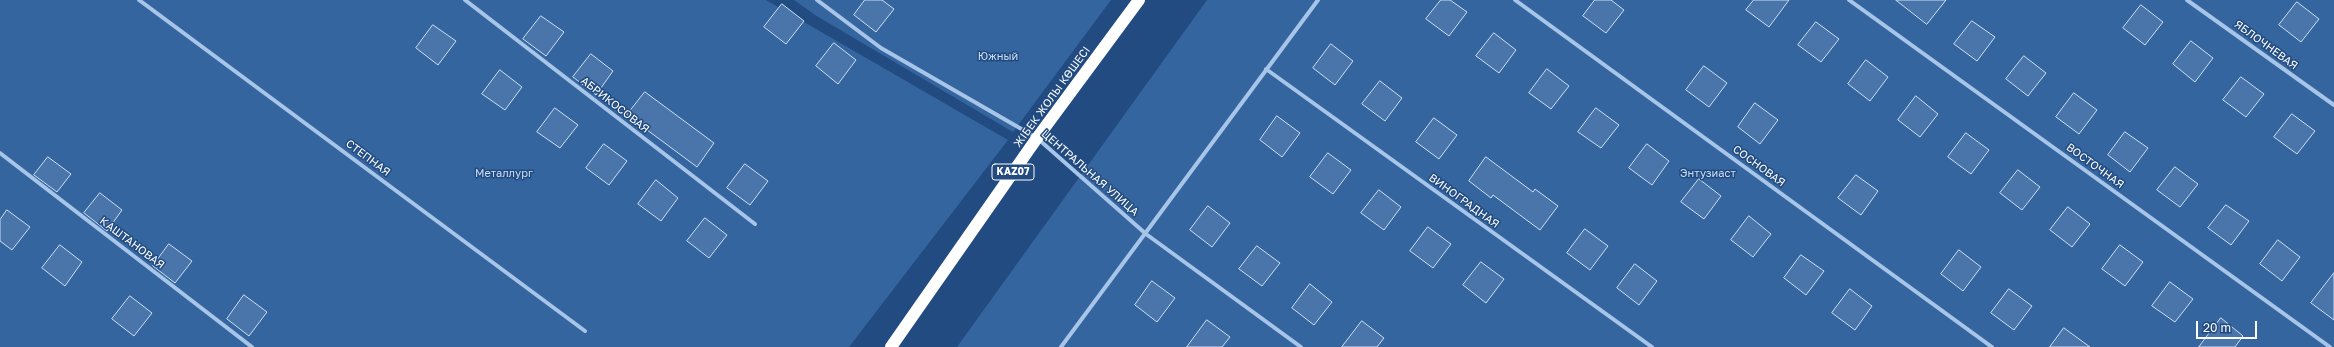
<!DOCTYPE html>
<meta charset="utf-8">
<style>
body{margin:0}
#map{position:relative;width:2334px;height:347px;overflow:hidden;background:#214b81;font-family:"Golos Text",sans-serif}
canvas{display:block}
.scale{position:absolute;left:2196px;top:321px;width:61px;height:18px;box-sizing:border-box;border:2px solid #fff;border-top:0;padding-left:5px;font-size:12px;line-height:14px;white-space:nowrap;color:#fff;-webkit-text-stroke:3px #214b81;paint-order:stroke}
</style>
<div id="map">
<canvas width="2334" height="347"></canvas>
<div class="scale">20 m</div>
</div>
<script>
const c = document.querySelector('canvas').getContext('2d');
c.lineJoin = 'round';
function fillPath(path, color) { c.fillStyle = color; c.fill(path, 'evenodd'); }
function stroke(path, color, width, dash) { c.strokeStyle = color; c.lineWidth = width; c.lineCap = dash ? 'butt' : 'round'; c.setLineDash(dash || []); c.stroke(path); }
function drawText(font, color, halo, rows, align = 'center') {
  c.font = font + ' "Golos Text",sans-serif'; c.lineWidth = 3; c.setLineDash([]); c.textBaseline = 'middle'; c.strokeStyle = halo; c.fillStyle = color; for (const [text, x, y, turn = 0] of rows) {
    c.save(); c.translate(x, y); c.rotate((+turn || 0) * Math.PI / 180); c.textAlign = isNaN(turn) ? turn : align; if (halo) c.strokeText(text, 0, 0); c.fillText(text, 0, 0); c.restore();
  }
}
const green = new Path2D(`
 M0,0H766L1008,140L849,347H0Z
 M794,0H1111L1013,132L815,15Z
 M1207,0H2334V347H957Z`);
const building = new Path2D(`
 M865,0H882L894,9L876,32L854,15Z
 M1441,0H1450L1467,12L1449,36L1426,19Z
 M1595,0H1611L1624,10L1606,33L1583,16Z
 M1754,0H1789L1769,27L1746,10Z
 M1896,0H1946L1927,24Z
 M2297,2L2319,19L2301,42L2279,25Z
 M782,4L804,21L786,44L764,27Z
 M2141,5L2163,22L2145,45L2123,28Z
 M541,16L564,32L546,56L523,39Z
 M1972,21L1995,37L1977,61L1954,44Z
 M1816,22L1839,39L1821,62L1798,45Z
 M433,25L456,41L438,65L416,48Z
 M1494,33L1516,50L1499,73L1476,56Z
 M2191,41L2213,58L2195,82L2173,64Z
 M834,43L856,60L838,84L816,66Z
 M1331,44L1353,61L1335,85L1313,68Z
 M591,54L613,71L596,95L573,77Z
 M2024,56L2046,73L2028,96L2006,79Z
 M1866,60L1888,77L1870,101L1848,84Z
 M1704,66L1727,83L1709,107L1686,90Z
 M1547,69L1569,86L1551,109L1529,93Z
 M500,70L522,87L505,110L482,94Z
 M2241,77L2264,94L2246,117L2223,100Z
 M1380,81L1402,98L1385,121L1362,104Z
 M645,92L714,143L697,167L627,115Z
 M2074,93L2097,110L2079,134L2056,117Z
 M1916,96L1938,114L1920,137L1898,120Z
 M1755,103L1778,120L1760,144L1738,127Z
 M555,108L578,125L560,148L537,132Z
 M1596,108L1619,125L1601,148L1578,132Z
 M2292,114L2315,131L2297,154L2274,137Z
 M1277,116L1300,133L1282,157L1260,140Z
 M1434,118L1457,135L1439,159L1416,142Z
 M2125,132L2148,148L2130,172L2108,155Z
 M1966,133L1989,150L1971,174L1948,157Z
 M604,144L627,161L609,185L586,168Z
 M1647,144L1669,161L1652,185L1629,168Z
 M1328,153L1351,170L1333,194L1310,177Z
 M48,157L71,174L57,192L34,175Z
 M1486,157L1533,192L1535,189L1558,206L1540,230L1493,195L1491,198L1469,181Z
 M745,164L768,181L750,205L727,188Z
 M2175,167L2198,184L2180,207L2157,190Z
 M2018,170L2040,187L2022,210L2000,193Z
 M1856,175L1878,191L1861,215L1838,198Z
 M1699,179L1721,196L1704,219L1681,202Z
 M656,180L678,198L661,221L638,204Z
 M1379,190L1401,207L1384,230L1361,213Z
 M100,193L122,210L107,231L84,213Z
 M2226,205L2249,221L2231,245L2208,228Z
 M1208,206L1230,223L1212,247L1190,230Z
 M2068,207L2090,224L2072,247L2050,230Z
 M7,210L30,227L12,250L0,241V220Z
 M1749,216L1771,234L1753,257L1731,240Z
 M705,218L727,235L709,258L687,241Z
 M1428,227L1451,244L1433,268L1410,251Z
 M1585,229L1608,246L1590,270L1567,253Z
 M2278,240L2300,257L2282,281L2260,264Z
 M169,244L192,261L175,283L153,266Z
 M60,245L82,262L65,286L42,268Z
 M2120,245L2143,262L2125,286L2102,269Z
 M1257,246L1280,263L1262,286L1239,269Z
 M1959,250L1981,267L1963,291L1941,274Z
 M1801,255L1824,271L1806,295L1784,278Z
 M1481,262L1504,279L1486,303L1463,285Z
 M1635,264L1657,281L1639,305L1617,288Z
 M2334,273V320L2311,303Z
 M1152,281L1175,298L1157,322L1135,305Z
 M2170,282L2193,299L2175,322L2152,306Z
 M1310,284L1332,302L1314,325L1292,308Z
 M1850,289L1872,306L1855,330L1832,313Z
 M2009,289L2032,306L2014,330L1991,313Z
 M244,295L267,312L249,336L227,319Z
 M130,296L152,313L134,336L112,319Z
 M2221,318L2243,336L2235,347H2199Z
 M1207,320L1230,337L1222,347H1187Z
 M1362,321L1384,338L1377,347H1342Z
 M2064,328L2090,347H2050Z`);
const street = new Path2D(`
 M139,0L585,331
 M465,0L755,224
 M817,0L881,48L1037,138L1146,234L1301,347
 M1515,0L1992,347
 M1849,0L2330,347
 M2187,0L2334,105
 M1266,69L1652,347
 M0,153L252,347
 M1061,347L1318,0`);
const highway = new Path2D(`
 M891,347L1037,138L1139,0`);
const shields = [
 [1013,172,42]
];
const shieldNames = [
 ["KAZ07",1013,172]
];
const streetNames = [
 ["ЯБЛОЧНЕВАЯ",2266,45,36],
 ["ЖІБЕК ЖОЛЫ КӨШЕСІ",1052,97,-54],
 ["АБРИКОСОВАЯ",615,105,38],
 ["СТЕПНАЯ",368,158,37],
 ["СОСНОВАЯ",1759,166,36],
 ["ВОСТОЧНАЯ",2095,166,36],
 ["ЦЕНТРАЛЬНАЯ УЛИЦА",1090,173,41],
 ["ВИНОГРАДНАЯ",1464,201,36],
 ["КАШТАНОВАЯ",132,243,37]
];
const parkNames = [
 ["Южный",998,57],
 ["Металлург",504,174],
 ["Энтузиаст",1708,174]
];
fillPath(green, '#35659f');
fillPath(building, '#4975aa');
stroke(building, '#cbdff6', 1);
stroke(street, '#a7c5e8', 4);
stroke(highway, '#fff', 12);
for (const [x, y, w] of shields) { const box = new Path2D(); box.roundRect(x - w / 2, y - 8, w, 16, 3); c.fillStyle = '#214b81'; c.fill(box); stroke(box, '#fff', 1); }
drawText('bold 10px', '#fff', null, shieldNames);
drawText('11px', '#fff', '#214b81', streetNames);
drawText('11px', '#cbdff6', '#214b81', parkNames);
</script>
